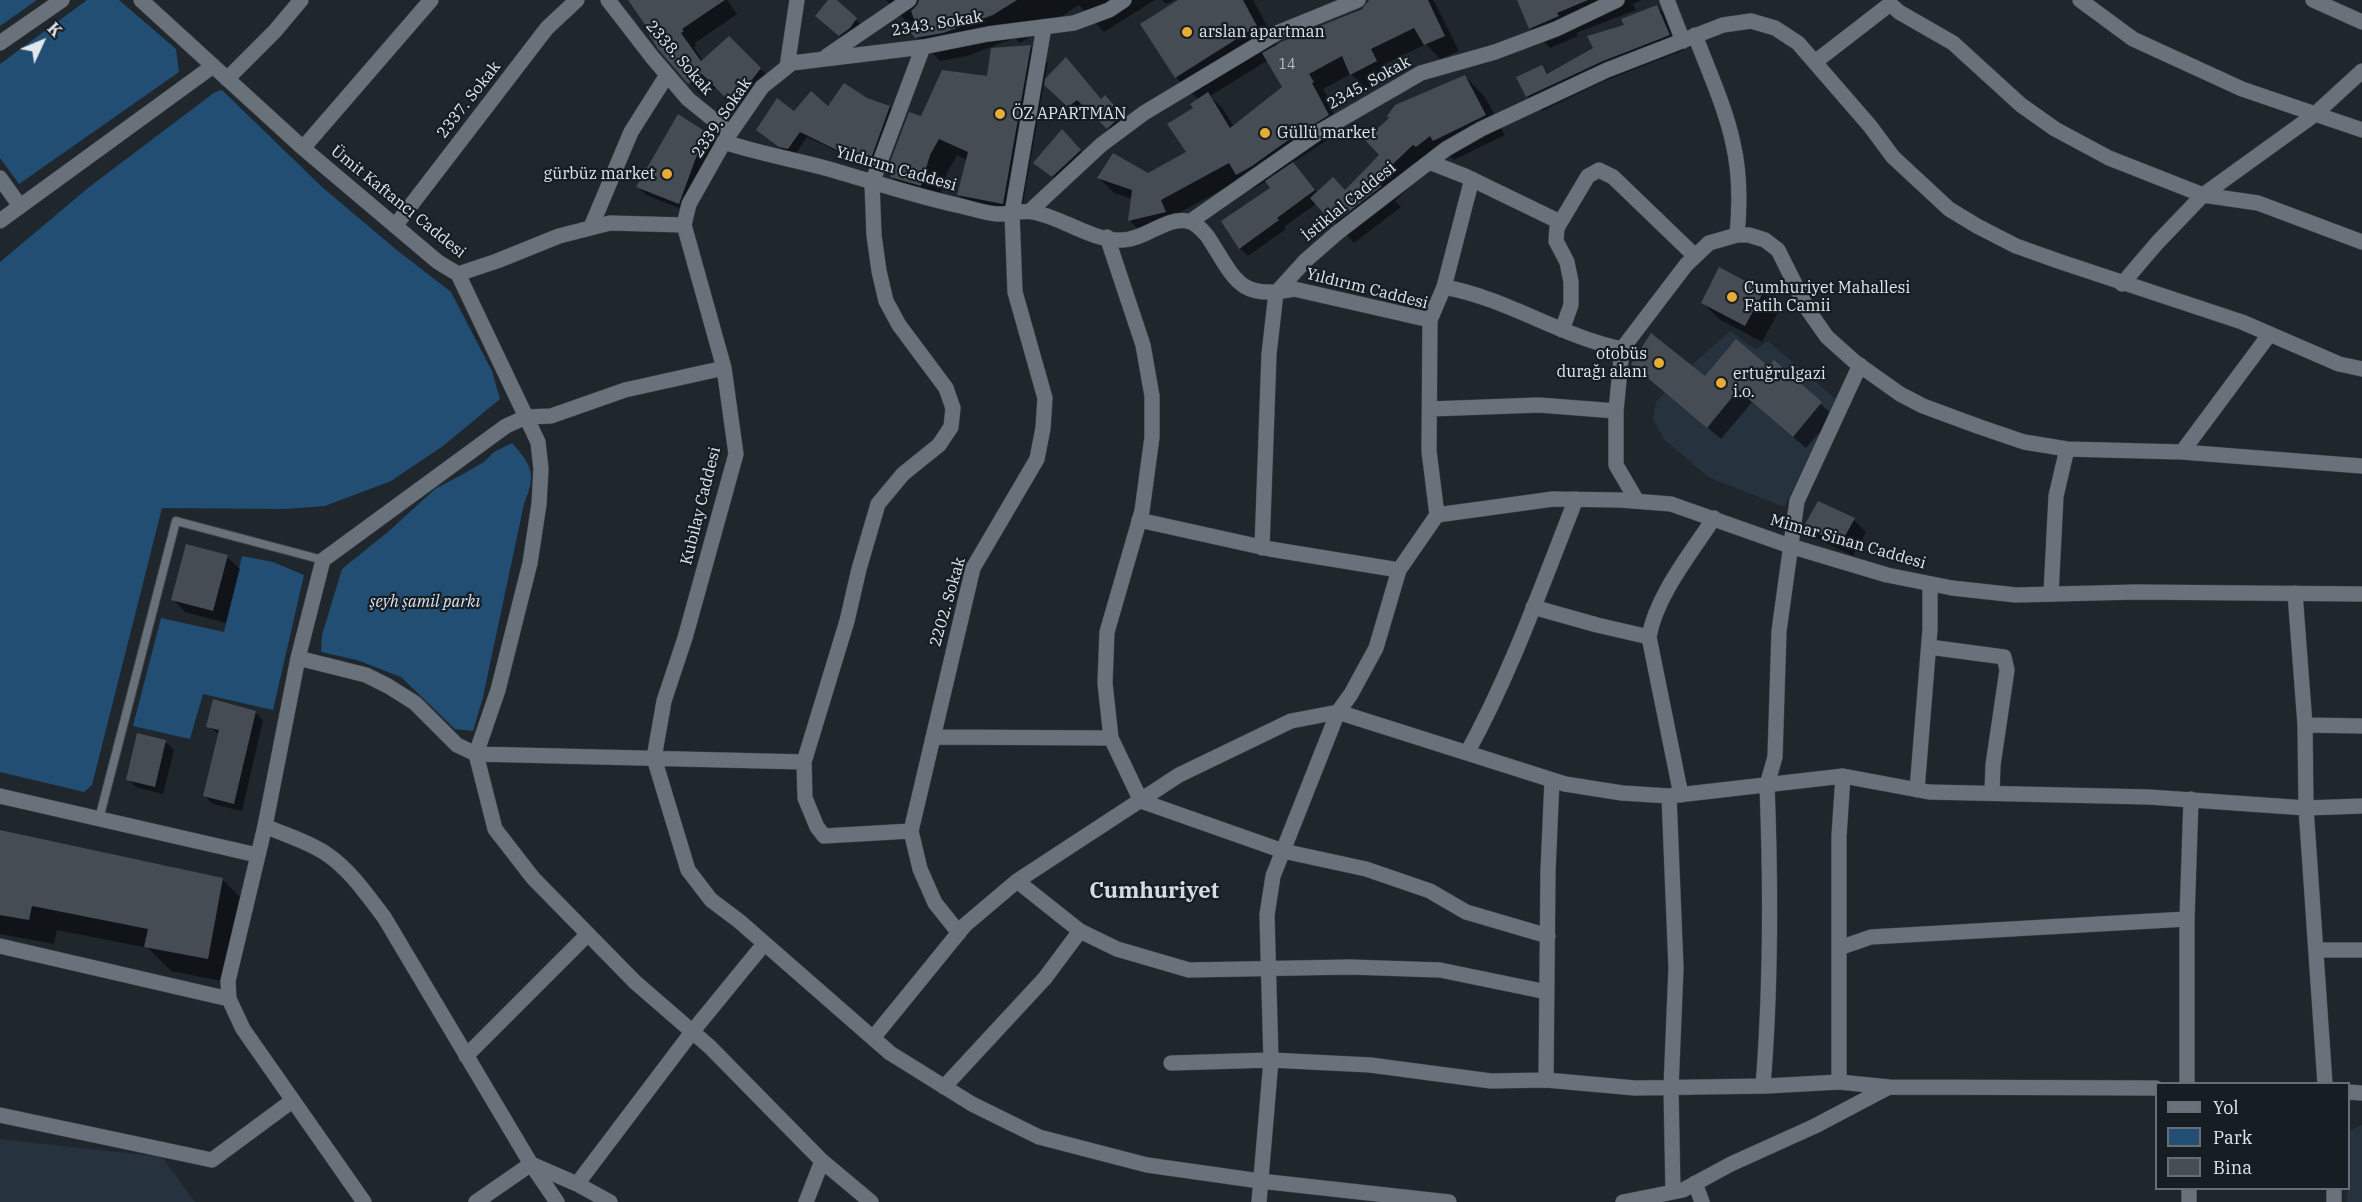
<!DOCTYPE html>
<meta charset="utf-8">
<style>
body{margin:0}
#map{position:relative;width:2362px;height:1202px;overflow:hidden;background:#1f272d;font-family:"IBM Plex Serif",serif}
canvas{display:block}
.legend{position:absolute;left:2155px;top:1082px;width:195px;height:108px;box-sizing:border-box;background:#161d23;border:2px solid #686e73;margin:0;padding:8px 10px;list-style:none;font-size:18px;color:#e2e7eb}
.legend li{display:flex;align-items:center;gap:12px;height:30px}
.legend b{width:30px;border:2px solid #686e73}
.north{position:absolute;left:12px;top:12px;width:60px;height:60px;-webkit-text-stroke:4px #161d23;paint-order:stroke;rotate:46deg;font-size:16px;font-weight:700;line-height:24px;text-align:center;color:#e2e7eb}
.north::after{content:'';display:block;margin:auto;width:21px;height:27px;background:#e2e7eb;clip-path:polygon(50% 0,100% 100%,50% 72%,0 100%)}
</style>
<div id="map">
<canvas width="2362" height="1202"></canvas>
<ul class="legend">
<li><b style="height:8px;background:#69727a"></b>Yol</li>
<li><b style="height:16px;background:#224e74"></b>Park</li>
<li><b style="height:16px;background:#454c54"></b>Bina</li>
</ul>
<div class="north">K</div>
</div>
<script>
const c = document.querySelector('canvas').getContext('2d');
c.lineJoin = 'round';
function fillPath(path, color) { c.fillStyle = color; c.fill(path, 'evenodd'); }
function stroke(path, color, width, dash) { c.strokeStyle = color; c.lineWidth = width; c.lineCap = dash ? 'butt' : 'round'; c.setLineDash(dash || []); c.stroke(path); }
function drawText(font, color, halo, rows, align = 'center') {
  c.font = font + ' "IBM Plex Serif",serif'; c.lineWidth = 4.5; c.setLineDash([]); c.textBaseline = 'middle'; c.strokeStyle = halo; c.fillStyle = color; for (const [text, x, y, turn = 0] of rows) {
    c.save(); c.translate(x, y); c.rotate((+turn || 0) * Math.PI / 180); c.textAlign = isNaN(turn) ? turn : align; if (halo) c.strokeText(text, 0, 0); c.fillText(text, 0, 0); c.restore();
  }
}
const built = new Path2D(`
 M1730,331L1756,350L1768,341L1837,400L1784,507L1708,477L1664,439L1653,419L1656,402L1683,373Z
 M2362,1125V1202H2347L2349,1131Z
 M0,1139L162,1157L195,1202H0Z`);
const green = new Path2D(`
 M0,0H37L0,26Z
 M87,0H119L176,49L179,72L19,184L0,158V64Z
 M222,90L322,187L398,251L451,292L492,371L500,399L443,446L391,481L325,506L286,509L162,508L92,785L84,792L0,772V262L88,188L215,92Z
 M512,443C533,466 536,475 524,504L483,697L473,731L455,729L401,677L357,660L321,652L322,635L342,569L389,531L435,489L465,473L484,462L494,452Z
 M242,556L273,562L304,575L273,710L203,694L190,739L133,726L161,618L224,632Z`);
const shadow = new Path2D(`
 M630,0H727L737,14L695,43L696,45L694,47L703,61L729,38L774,82L747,117L717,87L703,97L659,48L650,29Z
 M830,0H834L865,28L849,43L825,24Z
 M886,0H1155L1104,32L1079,5L1020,43L1015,38L967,56L940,61L916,37L913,28Z
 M1162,0H1174L1166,4Z
 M1181,0H1253L1278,46L1367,6L1368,0H1433L1435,3L1459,51L1440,59L1426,44L1385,64L1391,76L1366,89L1351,74L1323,89L1328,97L1325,98L1343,130L1292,163L1318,193L1345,192L1465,76L1485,97L1505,135L1454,160L1450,156L1437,167L1434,164L1395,201L1401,207L1354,243L1317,203L1284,227L1286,229L1248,256L1240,248L1273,188L1267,181L1252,189L1242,179L1175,215L1144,235L1129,220L1132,199L1114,193L1099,178L1148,175L1188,152L1195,108L1199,100L1176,77ZM1268,60L1284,87L1234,127L1223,109L1210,96Z
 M1519,0H1642L1633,4L1636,10L1576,33L1578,36L1550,48L1530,28Z
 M1657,6L1671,21L1684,50L1602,82L1542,111L1527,96L1541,66L1549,74L1595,49Z
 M1030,46L1048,63L1044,82L1066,60L1102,100L1105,97L1122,115L1119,118L1127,126L1116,136L1086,107L1078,114L1044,83L1020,220L976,211L958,194L967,160L957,155L947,173L938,202L909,194L892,177L893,174L889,170L921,117L988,78Z
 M866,100L890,107L896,114L875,170L861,166L857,161L807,137L795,155L787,153L758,130L795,113L829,109Z
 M713,138L721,146L687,211L646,195L638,187Z
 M1070,140L1088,159L1061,184L1035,163Z
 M1763,292L1780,309L1762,342L1719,319L1702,302Z
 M1774,362L1834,416L1806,448L1752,402L1721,439L1632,364L1705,378L1769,368Z
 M1854,520L1866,532L1853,556L1818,539L1805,526Z
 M227,557L240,569L226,623L185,612L173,599Z
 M255,712L263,720L242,811L213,804L205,796L220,735L208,726Z
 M165,742L174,750L163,794L136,787L128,779Z
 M0,832L222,879L247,904L232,983L171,971L148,948L57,930L54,944L0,934Z`);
const building = new Path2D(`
 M628,0H725L682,29L684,31L681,33L701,61L729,36L761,68L733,105L702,74L688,84L658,49L646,30L648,29Z
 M828,0H837L857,18L850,28L839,36L815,16Z
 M919,0H1017L993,15L943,33L915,38L908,29L916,25L911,11L917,5Z
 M1178,0H1243L1257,26L1175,78L1140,24Z
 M1369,0H1428L1445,36L1424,45L1414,28L1371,49L1377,61L1350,75L1342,56L1309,74L1314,82L1312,83L1329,115L1287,141L1252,166L1236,175L1229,163L1161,200L1166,212L1128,221L1132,190L1097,178L1113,153L1148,173L1186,152L1167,124L1193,108L1190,104L1208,92L1230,128L1282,87L1262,53L1281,42L1362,9Z
 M1517,0H1588L1557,13L1559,16L1529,29Z
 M1657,5L1670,35L1603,61L1526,97L1516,77L1542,65L1547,74L1593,48L1587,36L1624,25L1621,19Z
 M1031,45L1003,204L957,195L968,152L939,139L930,155L921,186L890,177L892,172L887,170L909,112L921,116L942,70L987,76L991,48Z
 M1066,57L1101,99L1105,95L1114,105L1111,109L1120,117L1107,129L1077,100L1068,107L1044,85L1045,79Z
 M1465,75L1486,115L1433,141L1430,136L1416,147L1413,145L1376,180L1382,186L1333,224L1310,198L1333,177L1345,190L1379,155L1365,140L1389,118L1387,116L1395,105Z
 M844,83L867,98L890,106L869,164L853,159V158L800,132L788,149L779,147L756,130L777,98L794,111L811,91L828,106Z
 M678,114L714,137L702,158L697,155L679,204L636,187Z
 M1062,129L1081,150L1052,177L1033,163Z
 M1293,162L1315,190L1277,218L1279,220L1239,249L1221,221L1270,188L1265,181Z
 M1719,267L1764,291L1745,326L1701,303Z
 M1651,333L1705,376L1736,339L1768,366L1774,360L1822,402L1793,437L1738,390L1707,428L1631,364Z
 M1818,501L1855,518L1840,545L1804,526Z
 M186,544L228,555L213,611L171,600Z
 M213,699L256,711L234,804L203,796L219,730L206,727Z
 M137,733L166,740L155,787L126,780Z
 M0,830L223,878L208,959L144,947L148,929L32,906L29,920L0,915Z`);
const service = new Path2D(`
 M99,819L176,521L323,560`);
const minor = new Path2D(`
 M141,0L303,148L438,262L458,274L497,261L559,236L610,223L684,225
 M608,0L652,57L688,99L730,133
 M1124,0L1109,10L1074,23L988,34L923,47L792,63L762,87L724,142L689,204L684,225L724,368L736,454L685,638L664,701L654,758L688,870L711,900L739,921L890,1053L972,1104L1039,1137L1147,1165L1260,1181L1449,1202
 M1667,0L1683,41
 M2080,0L2133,39L2242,89L2362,130
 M2313,0L2362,22
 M1695,35C1708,70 1725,106 1733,143C1740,173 1740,205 1737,235
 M0,43L62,0
 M827,56L909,0
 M1815,62L1890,4L1899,12L1953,43L2021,105L2055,129L2109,158L2203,195L2258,203L2362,242
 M787,67L797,0
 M227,79L275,31L301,0
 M724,142C758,153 791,159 825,168C871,181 915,196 961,206C973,209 985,213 997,214C1008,215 1021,210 1033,212C1064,218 1091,241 1123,240C1146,239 1166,217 1187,221C1196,222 1203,231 1208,237C1235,279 1239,301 1294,289L1430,320
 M303,148L431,0
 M1429,162L1465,176L1560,222
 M0,178L20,206
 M1030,211L1101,145L1144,113L1277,33L1358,0
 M0,221L213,66
 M1191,221L1319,132L1421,73L1495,52L1556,29L1617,0
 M395,226L547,28L577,0
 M591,227L631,132L667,75
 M1107,237L1143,345L1152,396V437L1142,511L1107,632L1105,683L1111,738L1141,801L1283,851L1366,869L1430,891L1466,912L1548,936
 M458,274L538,442L541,469L539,504L530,563L498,690L476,754L495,829L533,878L635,982L710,1047L822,1161L871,1202
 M2122,284L2157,243L2203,195L2314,115L2362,71
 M1444,287C1506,298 1560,336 1622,349
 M1562,330L1571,305V282L1567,262L1556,241L1557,228L1588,176L1599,170L1613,177L1695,256
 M1430,409L1539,405L1616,411
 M2182,452L2269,335
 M1637,501L1616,465V411L1622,349L1686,265L1709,243L1737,235H1749L1765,240L1778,250L1808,310L1827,337L1855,362L1900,394L1923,406L1980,427L2024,442L2067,449L2182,452L2362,466
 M1139,520L1270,549L1399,570
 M1262,548L1269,354L1276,293L1305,261L1337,233L1446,149L1481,129L1607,70L1723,25L1751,21L1775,28L1798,43L1870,126L1893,157L1949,209L1977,226L2016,246L2061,262L2242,322L2339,364L2362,369
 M2295,593L2305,725L2306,808L2325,1084
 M2051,594L2056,496L2067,449
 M1533,607L1597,625L1649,637
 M1929,647L2004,657L2007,670L1993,765L1992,792
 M298,658L323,560L506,426L526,417L551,416L625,390L724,368
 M2305,725L2362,726
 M933,737L1111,738
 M1467,753C1511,673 1542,585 1576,499
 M1917,790L1930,629V584
 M1681,795L1649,637C1656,596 1691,553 1714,518
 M0,796L257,855
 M1669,796L1676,968L1671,1088L1673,1192
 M265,826C285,835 310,842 328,855C351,871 367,895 384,917L531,1164L557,1202
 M911,831L824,836L817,827L805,798L804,762L847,621L859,569L878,504L903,474L939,445L951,427L953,408L946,388L899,325L886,301L879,271L874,235L872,183L923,47
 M1017,881L1080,931L1117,949L1189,970L1350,967L1440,970L1547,992
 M959,933L935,903L920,869L911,831L973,568L1037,459L1043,428L1045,398L1015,292L1012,213L1044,27
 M0,946L229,999
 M1839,948L1871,937L2187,919
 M2316,950H2362
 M873,1038L965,925L1017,881L1179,775L1291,721L1338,712L1565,784L1622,793L1669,796L1843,776L1929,792L2149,797L2306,808L2362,806
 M466,1056L588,934
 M1171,1063L1271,1060L1370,1065L1491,1081L1546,1080L1635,1088L1767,1086L1839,1082L1889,1087L2156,1088
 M1546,1080L1548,871L1552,780
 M1839,1082V836L1843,776
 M2187,1084V919L2191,799
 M1763,1086C1771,986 1771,885 1767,785L1775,757L1779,631L1797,501L1860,365
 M944,1087L1045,978L1080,931
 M2348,1092L2362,1093
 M0,1115L212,1160L292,1101
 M531,1164L577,1184L610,1202
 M1695,1183L1702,1202
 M577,1184L692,1032L764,944
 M2189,1188V1202
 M2334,1188V1202
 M364,1202L243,1029L229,999L228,981L265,826L298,658L366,675L388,686L415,703L457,745L476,754L804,762
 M476,1202L531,1164
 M806,1202L822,1161
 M1259,1202L1271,1060L1267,915L1273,876L1338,712L1351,694L1376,648L1399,570L1437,515L1429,451L1430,320L1444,287L1472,179
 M1623,1202L1683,1190L1731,1164L1815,1126L1889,1087`);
const tertiary = new Path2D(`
 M1437,515L1553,499L1620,500L1671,504L1790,546L1887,575L1952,588L2016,595L2136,592L2362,594`);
const markers = [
 [1187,32,6,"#e7ac36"],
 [1000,114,6,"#e7ac36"],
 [1265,133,6,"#e7ac36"],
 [667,174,6,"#e7ac36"],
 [1732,297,6,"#e7ac36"],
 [1659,363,6,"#e7ac36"],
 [1721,383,6,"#e7ac36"]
];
const numberNames = [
 ["14",1287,65]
];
const streetNames = [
 ["2343. Sokak",937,24,-9],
 ["2338. Sokak",679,58,49],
 ["2345. Sokak",1369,83,-29],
 ["2337. Sokak",469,100,-52],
 ["2339. Sokak",722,118,-56],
 ["Yıldırım Caddesi",896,169,16],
 ["Ümit Kaftancı Caddesi",398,202,39],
 ["İstiklal Caddesi",1349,202,-39],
 ["Yıldırım Caddesi",1367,289,14],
 ["Kubilay Caddesi",701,506,-76],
 ["Mimar Sinan Caddesi",1848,542,16],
 ["2202. Sokak",948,602,-74]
];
const poiNames = [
 ["arslan apartman",1199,32],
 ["ÖZ APARTMAN",1012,114],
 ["Güllü market",1277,133],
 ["gürbüz market",655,174,"right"],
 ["Cumhuriyet Mahallesi",1744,288],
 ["Fatih Camii",1744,306],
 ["otobüs",1647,354,"right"],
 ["durağı alanı",1647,372,"right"],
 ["ertuğrulgazi",1733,374],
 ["i.o.",1733,392]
];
const parkNames = [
 ["şeyh şamil parkı",425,602]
];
const districtNames = [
 ["Cumhuriyet",1154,892]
];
fillPath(built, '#26323d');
fillPath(green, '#224e74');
fillPath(shadow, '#0007');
fillPath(building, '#454c54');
stroke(service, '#3d4348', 10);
stroke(minor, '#3d4348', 16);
stroke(tertiary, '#3d4348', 16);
stroke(service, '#69727a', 8);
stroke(minor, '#69727a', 15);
stroke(tertiary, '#69727a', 15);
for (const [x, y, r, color] of markers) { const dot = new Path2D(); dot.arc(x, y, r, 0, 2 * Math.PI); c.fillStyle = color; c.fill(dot); stroke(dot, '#161d23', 2); }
drawText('14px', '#bbc0c5', null, numberNames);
drawText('16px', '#e2e7eb', '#161d23', streetNames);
drawText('16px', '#e2e7eb', '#161d23', poiNames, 'left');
drawText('italic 16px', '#d7e5f2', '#161d23', parkNames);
drawText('bold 22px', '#d3dce5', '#161d23', districtNames);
</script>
